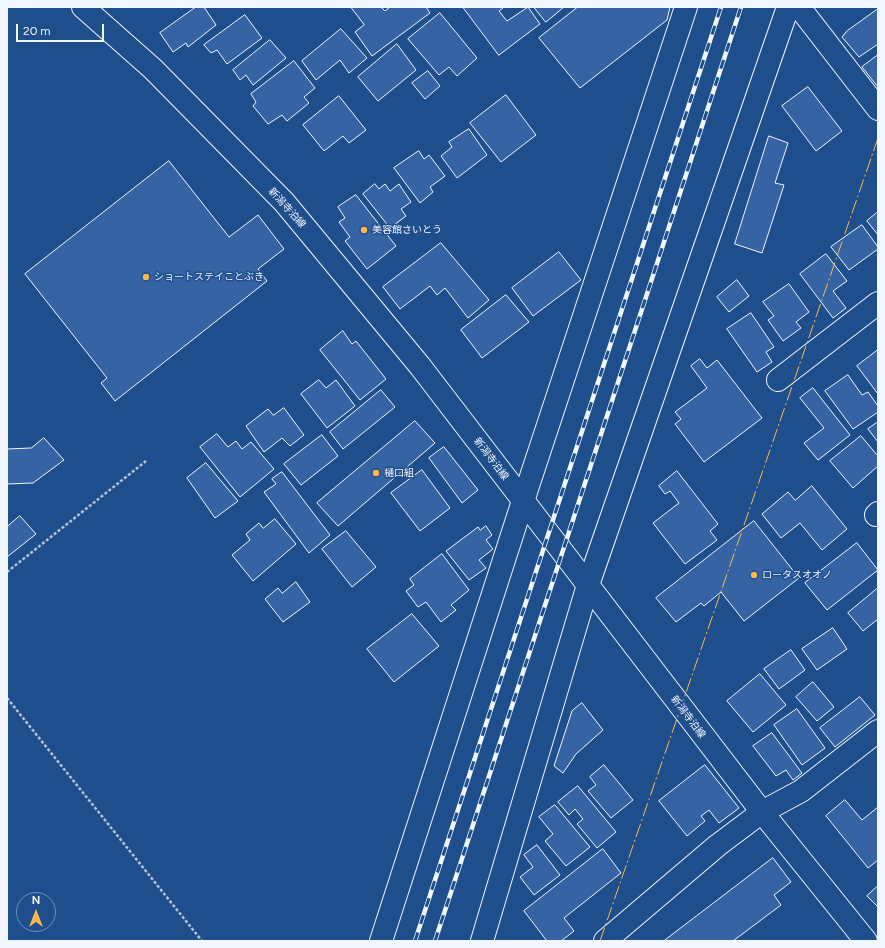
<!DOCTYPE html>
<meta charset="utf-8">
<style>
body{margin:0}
#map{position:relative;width:885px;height:948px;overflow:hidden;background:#1f4e8c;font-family:Figtree,sans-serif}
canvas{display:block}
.frame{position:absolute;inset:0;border:8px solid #f2f6ff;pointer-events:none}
.north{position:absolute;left:16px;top:892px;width:40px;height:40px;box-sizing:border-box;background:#1f4e8c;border:1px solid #7391ba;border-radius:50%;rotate:0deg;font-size:11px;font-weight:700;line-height:16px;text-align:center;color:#f2f6ff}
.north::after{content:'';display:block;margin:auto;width:14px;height:18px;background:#ffb74d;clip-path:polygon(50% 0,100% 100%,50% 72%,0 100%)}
.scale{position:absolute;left:16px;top:24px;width:88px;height:18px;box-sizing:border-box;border:2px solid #f2f6ff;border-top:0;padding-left:5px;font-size:12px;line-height:14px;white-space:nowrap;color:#f2f6ff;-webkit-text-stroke:3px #1f4e8c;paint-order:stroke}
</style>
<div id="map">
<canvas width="885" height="948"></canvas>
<div class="frame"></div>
<div class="north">N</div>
<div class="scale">20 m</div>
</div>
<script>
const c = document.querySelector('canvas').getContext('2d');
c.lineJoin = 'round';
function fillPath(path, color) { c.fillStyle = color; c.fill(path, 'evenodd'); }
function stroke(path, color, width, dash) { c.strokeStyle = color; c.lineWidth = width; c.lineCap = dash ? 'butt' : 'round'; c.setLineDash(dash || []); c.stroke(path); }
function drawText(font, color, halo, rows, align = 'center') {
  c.font = font + ' Figtree,"Noto Sans JP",sans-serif'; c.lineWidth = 3; c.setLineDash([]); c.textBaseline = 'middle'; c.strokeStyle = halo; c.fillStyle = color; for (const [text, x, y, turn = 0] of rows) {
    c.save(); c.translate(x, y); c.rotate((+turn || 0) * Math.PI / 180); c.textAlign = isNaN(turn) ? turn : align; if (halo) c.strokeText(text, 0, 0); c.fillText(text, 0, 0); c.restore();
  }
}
const building = new Path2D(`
 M196,7H204L216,25L188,47L186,43L173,52L160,33Z
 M351,7H381L385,11L390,7H426L430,13L372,56L355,32L364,25Z
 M463,7H502L503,8L499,11L507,21L528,7L540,24L499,55Z
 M534,7H564L546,22Z
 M578,7H670L667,20L580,88L539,38Z
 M878,9V44L859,57L842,37L847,31Z
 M440,13L477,58L457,76L449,67L439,75L408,39Z
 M245,15L262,38L227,64L217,50L211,53L204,45Z
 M341,29L367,58L349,73L340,60L316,80L302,61Z
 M270,40L286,58L253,85L246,75L240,80L233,70Z
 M397,44L416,70L378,101L358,77Z
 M878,55V87L862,67Z
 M294,61L315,88L304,97L309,103L287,121L282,115L268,124L253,106L256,102L251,94Z
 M428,71L440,86L425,99L412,83Z
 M808,87L842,131L816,151L782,106Z
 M506,95L536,135L501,162L470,123Z
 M339,96L366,130L349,143L343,136L324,151L303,125Z
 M469,129L487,155L457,178L441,156L452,147L449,142Z
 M769,136L788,143L775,183L784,185L762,253L735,244Z
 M419,151L424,159L429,155L445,176L430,187L433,192L420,203L394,168Z
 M169,161L229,237L258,215L284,249L258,269L267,281L115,401L101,383L107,378L25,274Z
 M375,184L379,189L385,184L390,191L399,184L411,202L401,209L406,216L390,228L363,194Z
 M356,195L396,246L367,269L345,241L350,237L339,222L345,218L338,207Z
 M878,212V235L867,221Z
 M862,225L878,247V249L849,270L831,247Z
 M441,243L489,300L468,318L445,288L437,295L430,286L400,309L383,287Z
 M559,252L581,280L533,316L512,288Z
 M826,254L847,281L833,291L846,308L833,318L800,274Z
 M737,280L749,296L729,312L717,297Z
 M789,284L809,312L796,322L801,328L783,341L768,320L774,316L763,302Z
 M506,295L529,322L482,358L461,330Z
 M751,313L774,347L766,352L772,362L757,372L727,329Z
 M343,331L352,344L356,341L386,379L360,400L320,350Z
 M878,350V394L857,366Z
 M700,359L707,368L717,360L762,418L704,462L675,424L681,419L675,412L707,388L691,366Z
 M848,375L862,395L868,392L878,406V412L853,429L825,391Z
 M319,380L326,388L336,380L355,406L327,428L301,394Z
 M813,388L850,435L818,460L804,443L824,428L800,398Z
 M381,390L395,407L343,449L330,432Z
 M284,408L304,435L290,446L282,438L264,452L246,426L268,409L273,415Z
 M415,421L435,443L338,526L317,503Z
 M878,422V442L868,429Z
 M217,434L228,447L236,441L242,449L251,442L274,469L240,497L200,447Z
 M322,435L338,456L301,485L284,464Z
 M861,436L878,456V466L853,488L830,461Z
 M44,438L64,460L33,483L7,484V449L31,448Z
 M444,447L478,490L462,503L429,458Z
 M206,463L238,501L215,518L187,478Z
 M422,470L450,508L420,531L391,493Z
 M677,471L718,524L710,531L717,540L685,564L653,523L679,503L670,491L665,494L659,486Z
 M282,472L330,535L309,553L264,492L276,484L272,479Z
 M812,486L847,529L822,550L800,523L781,538L762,514L788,492L795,500Z
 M20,516L36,534L7,557V527Z
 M275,519L296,544L253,581L232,555L250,540L246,534L259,523L263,528Z
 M754,521L799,578L744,621L721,592L704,606L701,603L676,622L656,598Z
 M486,526L492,535L486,540L493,549L479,560L486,568L469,580L446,551L478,527L480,530Z
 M346,531L376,567L352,587L322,549Z
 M857,543L878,570L827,610L805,583Z
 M442,554L469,590L451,605L456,610L441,622L426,602L418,607L406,591L414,585L410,579Z
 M296,582L310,602L283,622L265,599L278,588L282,593Z
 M878,588V619L863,631L848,613Z
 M412,614L439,646L394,682L367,649Z
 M833,628L847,649L817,670L802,649Z
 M791,650L805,670L779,689L764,669Z
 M760,674L786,705L753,732L727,701Z
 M813,682L834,707L817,721L796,697Z
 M860,697L875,715L835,747L820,728Z
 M582,703L603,730L576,754L563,773L554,766L572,711Z
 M797,709L825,748L802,765L774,725Z
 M772,733L802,773L793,780L786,770L776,776L753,746Z
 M604,765L633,800L611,818L588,791L596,785L590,777Z
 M705,765L739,808L719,823L709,810L701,816L705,821L687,836L659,801Z
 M578,786L616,832L597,848L577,824L583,819L575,809L569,815L558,802Z
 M845,800L862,820L878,807V860L868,868L826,816Z
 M555,805L590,847L566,866L545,841L553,834L539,817Z
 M537,845L560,875L534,895L520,877L533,867L524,855Z
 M603,849L621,873L564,918L574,931L561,941H547L524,911Z
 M773,858L791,882L774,895L781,905L733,941H664Z
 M878,886V907L867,896Z`);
const path = new Path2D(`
 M7,572L146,461
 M7,698L202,941`);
const minor = new Path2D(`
 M799,7L878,109
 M778,380L878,303
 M876,515L878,513
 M381,941L523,501L686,7
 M482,941L588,585L788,7
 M605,941L718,845L762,812L801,791L878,731`);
const major = new Path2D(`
 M83,7L153,69L284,202L420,366L762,812L857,930L866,941`);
const rail = new Path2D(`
 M415,941L721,7
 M435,941L741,7`);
const power = new Path2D(`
 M600,941L878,138`);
const markers = [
 [364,230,4,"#ffb74d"],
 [146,277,4,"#ffb74d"],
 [376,473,4,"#ffb74d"],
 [754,575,4,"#ffb74d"]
];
const streetNames = [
 ["新潟寺泊線",287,208,48],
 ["新潟寺泊線",491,459,53],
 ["新潟寺泊線",688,717,53]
];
const poiNames = [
 ["美容館さいとう",372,230],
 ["ショートステイことぶき",154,277],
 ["樋口組",384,473],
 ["ロータスオオノ",762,575]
];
fillPath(building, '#3563a3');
stroke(building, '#f2f6ff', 1);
stroke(minor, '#f2f6ff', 24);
stroke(major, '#f2f6ff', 24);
stroke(path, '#b3c4dc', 2.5, [3, 2]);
stroke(minor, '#1f4e8c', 22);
stroke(major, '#1f4e8c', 22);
stroke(rail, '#f2f6ff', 4.5);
stroke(rail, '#1f4e8c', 3, [9]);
stroke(power, '#ffb74d', 1, [14, 3, 2, 3]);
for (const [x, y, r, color] of markers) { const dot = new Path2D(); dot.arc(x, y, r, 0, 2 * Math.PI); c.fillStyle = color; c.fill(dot); stroke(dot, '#1f4e8c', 1.5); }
drawText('10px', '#f2f6ff', '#1f4e8c', streetNames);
drawText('10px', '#f2f6ff', '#1f4e8c', poiNames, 'left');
</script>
